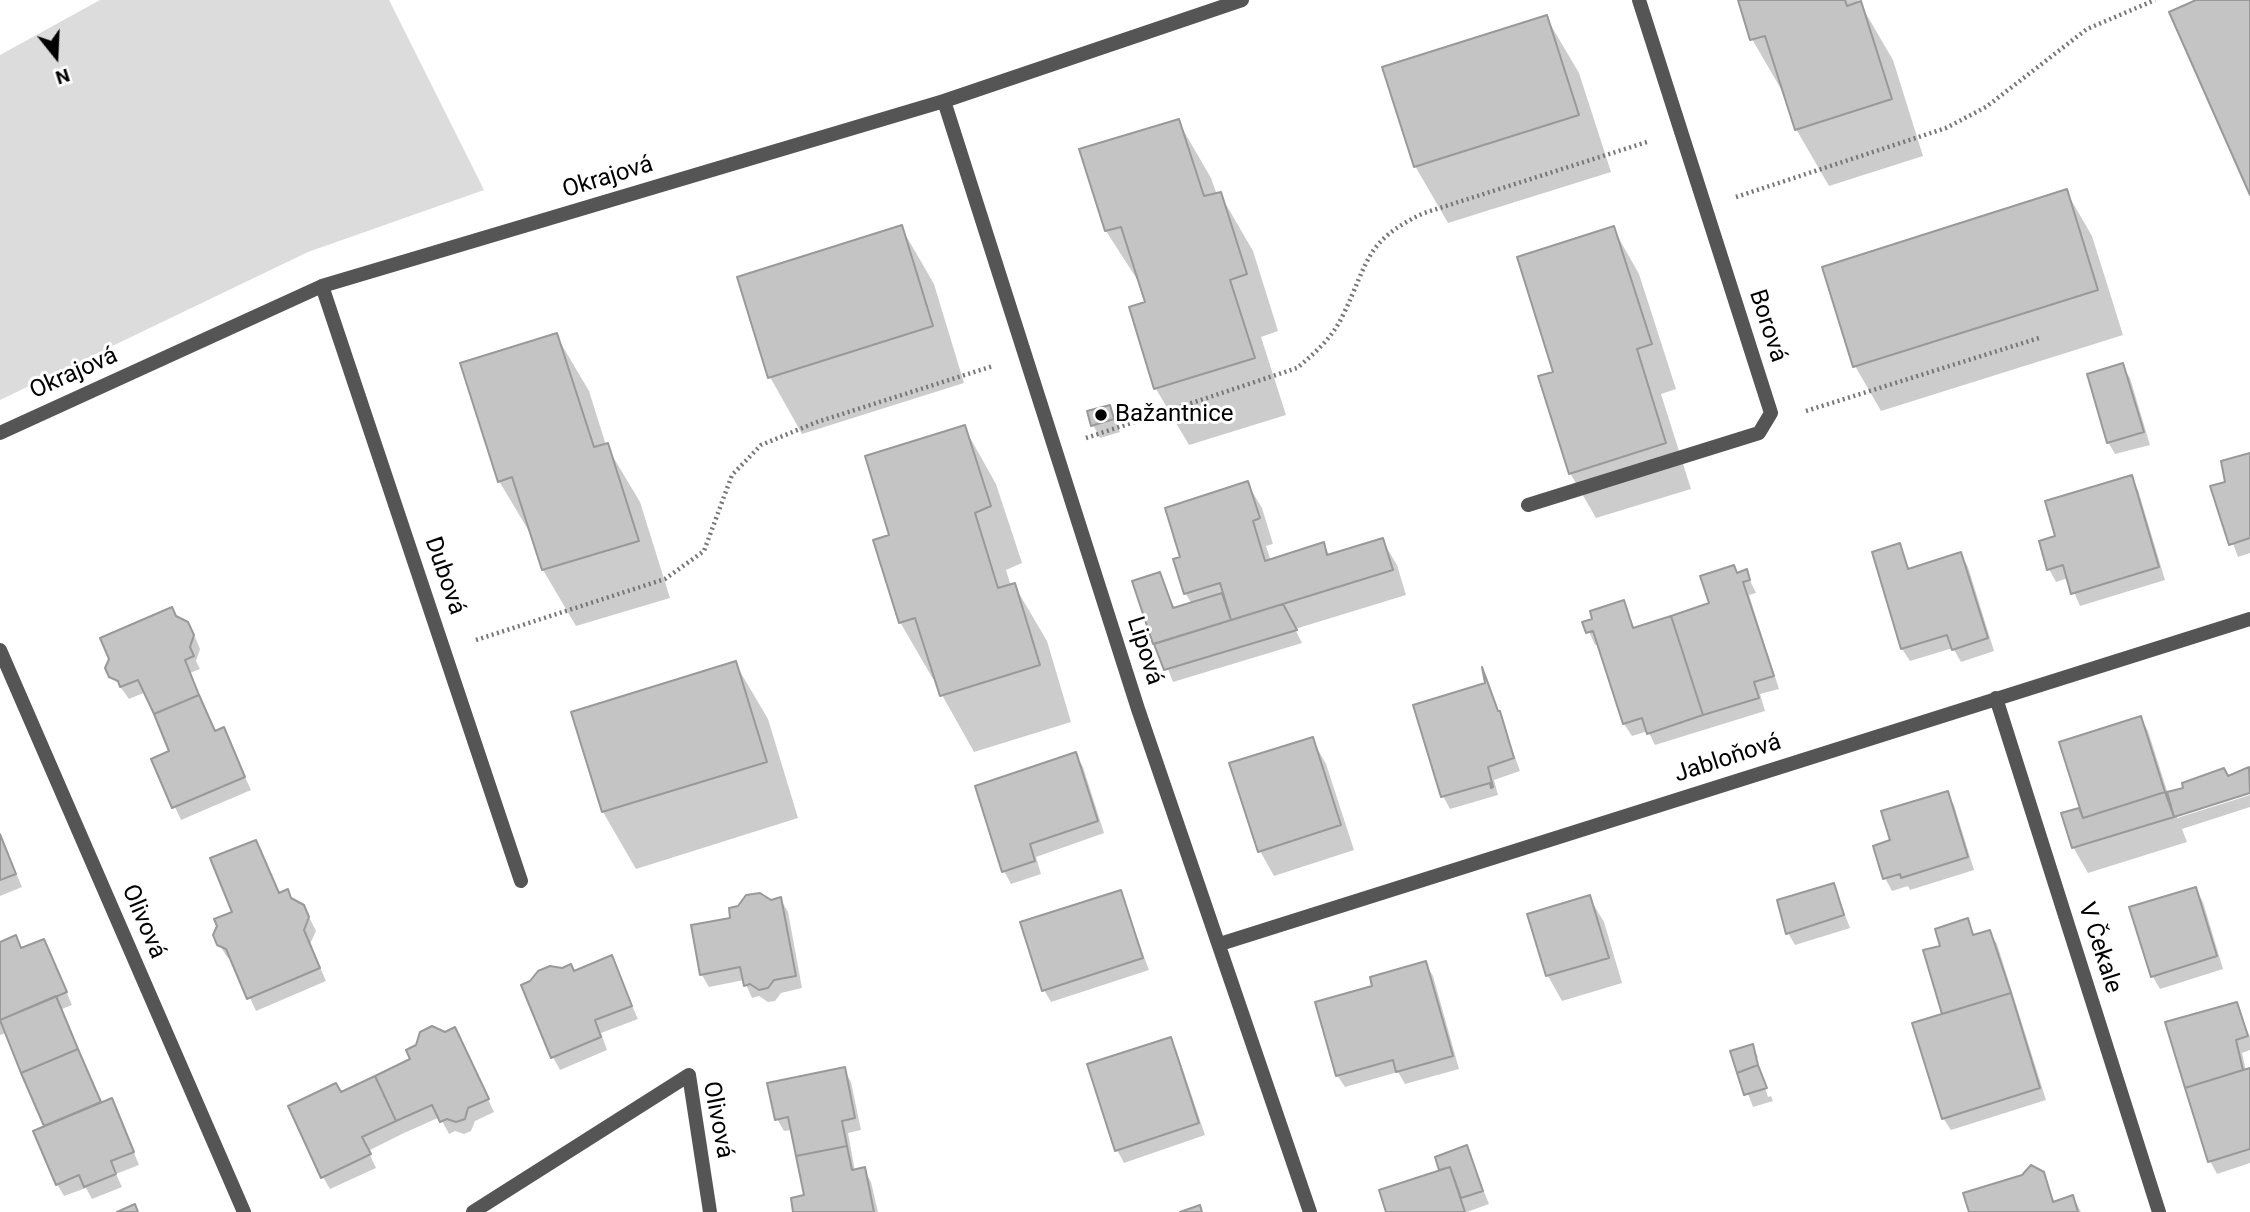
<!DOCTYPE html>
<meta charset="utf-8">
<style>
body{margin:0}
#map{position:relative;width:2250px;height:1212px;overflow:hidden;background:#fff;font-family:Roboto,sans-serif}
canvas{display:block}
.north{position:absolute;left:21px;top:21px;width:70px;height:70px;-webkit-text-stroke:5px #fff;paint-order:stroke;rotate:162deg;font-size:19px;font-weight:700;line-height:28px;text-align:center;color:#000}
.north::after{content:'';display:block;margin:auto;width:24px;height:32px;background:#000;clip-path:polygon(50% 0,100% 100%,50% 72%,0 100%)}
</style>
<div id="map">
<canvas width="2250" height="1212"></canvas>
<div class="north">N</div>
</div>
<script>
const c = document.querySelector('canvas').getContext('2d');
c.lineJoin = 'round';
function fillPath(path, color) { c.fillStyle = color; c.fill(path, 'evenodd'); }
function stroke(path, color, width, dash) { c.strokeStyle = color; c.lineWidth = width; c.lineCap = dash ? 'butt' : 'round'; c.setLineDash(dash || []); c.stroke(path); }
function drawText(font, color, halo, rows, align = 'center') {
  c.font = font + ' Roboto,sans-serif'; c.lineWidth = 6; c.setLineDash([]); c.textBaseline = 'middle'; c.strokeStyle = halo; c.fillStyle = color; for (const [text, x, y, turn = 0] of rows) {
    c.save(); c.translate(x, y); c.rotate((+turn || 0) * Math.PI / 180); c.textAlign = isNaN(turn) ? turn : align; if (halo) c.strokeText(text, 0, 0); c.fillText(text, 0, 0); c.restore();
  }
}
const green = new Path2D(`
 M100,0H389L484,190L308,252L0,400V55Z`);
const shadow = new Path2D(`
 M1740,0H1858L1893,60L1923,156L1829,186L1796,129L1785,96L1752,39Z
 M1546,17L1579,73L1611,172L1448,223L1415,166Z
 M1178,121L1211,178L1217,195L1220,194L1253,251L1278,331L1261,337L1286,415L1189,445L1156,389L1131,308L1147,303L1142,287L1106,231Z
 M2066,191L2092,236L2123,335L1881,411L1855,366Z
 M901,227L934,284L964,383L802,434L770,377Z
 M1613,228L1639,274L1676,389L1661,394L1691,489L1596,518L1570,473L1555,373Z
 M556,335L589,391L606,445L640,502L670,598L576,626L543,570L533,538L499,481Z
 M2122,365L2130,378L2150,445L2115,454L2108,442Z
 M1109,407L1120,432L1100,438L1093,425Z
 M964,427L996,484L1022,563L1006,570L1011,586L1014,585L1047,641L1071,722L974,752L942,695L936,678L933,679L900,622L892,536Z
 M2250,454V553L2238,557L2212,488L2228,483Z
 M2131,477L2138,490L2165,580L2080,606L2068,578L2056,582L2049,569L2057,537Z
 M1247,483L1262,508L1273,544L1266,546L1271,561L1323,544L1330,556L1382,540L1397,565L1406,595L1295,629L1302,643L1173,682L1134,583L1160,574L1175,609L1192,604L1185,593L1182,558Z
 M1899,545L1910,570L1961,554L1968,567L1994,651L1961,662L1953,648L1910,661L1902,649Z
 M1746,572L1756,593L1749,595L1779,689L1760,694L1765,711L1655,745L1648,731L1632,736L1624,724L1599,644L1595,645L1585,623L1623,602L1635,629L1711,605L1737,574Z
 M177,618L187,623L195,637L200,649L196,661L200,669L190,673L216,732L223,729L251,790L181,820L153,760L171,752L146,692L129,699L107,668Z
 M735,663L768,719L798,818L636,869L603,812L573,714Z
 M1486,675L1520,771L1494,780L1498,795L1450,809L1443,796L1486,685Z
 M2141,718L2148,731L2168,794L2248,769L2250,773V791L2177,814V818L2250,795V807L2182,829L2187,842L2088,873L2073,847Z
 M1312,739L1326,764L1354,850L1274,876L1260,851Z
 M1075,754L1083,767L1104,833L1036,857L1041,874L1011,884L1004,871Z
 M1947,793L1954,805L1974,870L1910,890L1908,886L1892,891L1885,878L1893,841Z
 M0,835L22,887L0,896Z
 M256,842L280,895L302,906L310,919L316,931L310,944L326,981L256,1011L233,960L227,957L219,944L234,913Z
 M1834,885L1850,928L1795,945L1788,933Z
 M2196,889L2203,902L2223,969L2160,989L2153,977L2131,908Z
 M1120,892L1149,970L1051,1002L1044,990Z
 M1589,897L1604,922L1622,983L1562,1001L1548,976L1529,915Z
 M781,900L788,912L802,988L781,993L775,1001L768,1002L759,996L752,998L744,980L709,987L702,975L693,927L732,919Z
 M1967,920L1975,936L1989,932L1997,944L2046,1100L1951,1130L1943,1118L1942,947Z
 M15,937L22,949L43,941L50,953L72,1005L62,1009L84,1063L102,1104L118,1113L139,1165L116,1174L122,1187L92,1199L86,1188L64,1196L57,1184L46,1127L6,1033L0,1035V944Z
 M611,958L638,1019L601,1033L607,1050L560,1070L553,1057L539,973L570,966L574,973Z
 M1425,963L1433,976L1459,1069L1405,1084L1398,1072L1345,1087L1337,1075L1374,987Z
 M2236,1004L2250,1037V1050L2242,1053L2246,1071L2250,1070V1163L2217,1174L2210,1161L2167,1023Z
 M1170,1039L1177,1052L1205,1135L1124,1163L1117,1150Z
 M461,1042L494,1112L475,1121L471,1131L464,1134L455,1131L449,1134L440,1117L404,1133L368,1151L376,1168L330,1189L323,1177L341,1094Z
 M1752,1046L1758,1057H1755L1768,1097L1771,1096L1773,1101L1753,1107L1732,1052Z
 M844,1069L851,1082L861,1130L848,1133L855,1171L864,1169L871,1182L878,1212H795L806,1197L792,1130L784,1131L777,1119Z
 M1466,1147L1489,1204L1467,1212H1388L1442,1171L1437,1158Z
 M2043,1173L2055,1203L2073,1197L2081,1212H1971Z`);
const building = new Path2D(`
 M1738,0H1845L1847,6L1861,1L1892,99L1795,130L1765,36L1750,40Z
 M2196,0H2250V195L2169,12Z
 M1547,15L1579,115L1414,167L1382,67Z
 M1179,119L1204,196L1221,192L1247,274L1230,280L1255,358L1154,389L1129,307L1145,302L1121,227L1105,231L1079,149Z
 M2067,189L2098,290L1853,367L1822,267Z
 M902,225L933,326L768,378L737,277Z
 M1614,226L1652,344L1637,349L1666,443L1569,474L1538,376L1553,372L1517,257Z
 M557,333L594,447L608,443L639,541L542,570L512,477L498,482L460,363Z
 M2123,363L2144,432L2107,443L2087,374Z
 M1110,405L1114,419L1091,426L1087,411Z
 M965,425L991,506L975,513L998,588L1015,583L1040,665L940,696L915,618L899,623L873,540L889,535L865,456Z
 M2250,453V538L2229,545L2210,486L2225,482L2221,461Z
 M2132,475L2159,567L2071,594L2063,565L2047,570L2039,541L2055,536L2045,501Z
 M1248,481L1260,518L1253,521L1265,561L1324,542L1327,555L1383,538L1393,570L1231,620L1220,583L1184,594L1173,559L1180,557L1165,508Z
 M1900,543L1908,569L1961,552L1988,638L1952,650L1947,635L1901,649L1872,552Z
 M1734,565L1737,573L1747,569L1750,580L1743,582L1774,676L1754,682L1759,698L1703,715L1671,616L1709,603L1700,576Z
 M1160,572L1173,608L1222,593L1231,620L1153,644L1132,581Z
 M1624,600L1633,628L1671,616L1703,715L1647,734L1642,718L1623,724L1593,631L1586,633L1582,622L1592,619L1590,611Z
 M1283,604L1297,630L1164,670L1154,644Z
 M172,607L176,616L188,622L194,635L190,647L194,656L185,660L199,695L154,714L138,680L120,687L118,681L109,677L105,668L109,659L100,638Z
 M736,661L767,762L602,812L571,712Z
 M1482,667L1498,711H1500L1514,758L1488,767L1493,787L1491,788L1490,783L1441,797L1413,705L1485,683Z
 M199,695L215,731L224,727L245,777L172,808L151,759L169,751L154,714Z
 M2141,716L2165,792L2083,818L2059,742Z
 M1313,737L1341,825L1258,852L1229,763Z
 M1076,752L1098,821L1030,844L1035,861L1002,872L975,786Z
 M2249,767L2250,793L2174,817L2167,792L2183,788L2182,783L2224,768L2228,776Z
 M1948,791L1968,857L1901,878L1900,874L1883,879L1873,846L1890,840L1881,811Z
 M2165,792L2174,817L2072,848L2061,813L2079,808L2083,818Z
 M0,834L16,874L0,880Z
 M256,840L279,893L288,889L291,898L304,905L309,917L304,930L320,968L247,999L226,949L217,945L213,935L217,926L214,919L232,912L210,858Z
 M1834,883L1844,915L1786,934L1777,900Z
 M2196,887L2217,956L2151,977L2129,907Z
 M1121,890L1143,958L1042,991L1020,922Z
 M760,893L771,900L781,897L796,976L774,980L768,988L759,990L750,984L744,986L740,967L700,975L691,925L730,918L729,908L738,906L746,895Z
 M1590,895L1609,958L1546,976L1527,914Z
 M1968,918L1973,935L1990,930L2011,993L1942,1014L1923,950L1940,946L1935,929Z
 M16,935L21,948L44,939L67,992L0,1020V942Z
 M612,955L632,1006L595,1020L601,1037L551,1058L521,985L530,981L538,971L550,966L562,968L571,964L574,971Z
 M1426,961L1453,1056L1396,1072L1393,1060L1336,1076L1315,1002L1372,986L1370,977Z
 M2011,993L2040,1088L1942,1119L1912,1023Z
 M56,996L78,1049L21,1073L0,1020Z
 M2237,1002L2248,1036L2236,1040L2243,1070L2185,1088L2165,1022Z
 M432,1026L445,1032L455,1027L489,1099L468,1108L465,1119L456,1122L447,1119L440,1122L432,1105L396,1121L375,1076L410,1059L406,1050L416,1045L420,1032Z
 M1171,1037L1199,1123L1115,1151L1087,1064Z
 M1753,1044L1758,1065L1737,1073L1730,1051Z
 M78,1049L101,1102L44,1126L21,1073Z
 M1758,1065L1767,1088L1744,1095L1737,1073Z
 M845,1067L855,1118L842,1121L847,1146L796,1156L788,1117L775,1120L767,1083Z
 M2250,1068V1149L2208,1162L2185,1088Z
 M375,1076L396,1121L362,1137L371,1154L321,1178L288,1106L336,1083L341,1092Z
 M112,1098L134,1152L111,1161L116,1174L84,1187L79,1175L56,1185L33,1131Z
 M1467,1145L1483,1191L1461,1198L1450,1167L1439,1170L1435,1157Z
 M847,1146L852,1170L865,1167L874,1212H793L791,1198L804,1195L796,1156Z
 M2031,1165L2044,1172L2053,1202L2073,1195L2078,1212H1969L1963,1193L2022,1175Z
 M1450,1167L1465,1212H1386L1379,1190Z
 M135,1204L138,1212H117Z
 M1200,1205L1202,1212H1180Z`);
const path = new Path2D(`
 M1736,197L1946,128L1986,107L2087,29L2155,0
 M1806,411L2042,337
 M1086,438L1297,368C1315,353 1333,337 1343,315C1369,262 1364,241 1424,213L1650,141
 M476,640L665,579L704,551L732,475L761,445L817,422L993,366`);
const minor = new Path2D(`
 M944,101L1138,709L1310,1212
 M322,286L521,881
 M0,433L322,286L944,101L1242,0
 M1528,505L1759,433L1771,413L1639,0
 M0,650L244,1212
 M1996,698L2159,1212
 M1220,944L2250,619
 M473,1212L689,1075L710,1212`);
const markers = [
 [1101,415,7,"#000"]
];
const streetNames = [
 ["Okrajová",608,178,-17],
 ["Borová",1767,326,72],
 ["Okrajová",74,374,-24],
 ["Dubová",444,576,71],
 ["Lipová",1144,651,72],
 ["Jabloňová",1728,759,-18],
 ["Olivová",143,922,67],
 ["V Čekale",2099,948,72],
 ["Olivová",717,1120,79]
];
const poiNames = [
 ["Bažantnice",1115,415]
];
fillPath(green, '#dcdcdc');
fillPath(shadow, '#0003');
fillPath(building, '#c4c4c4');
stroke(building, '#999', 2);
stroke(path, '#777', 4.5, [2, 3.5]);
stroke(minor, '#555', 14);
for (const [x, y, r, color] of markers) { const dot = new Path2D(); dot.arc(x, y, r, 0, 2 * Math.PI); c.fillStyle = color; c.fill(dot); stroke(dot, '#fff', 2.5); }
drawText('24px', '#000', '#fff', streetNames);
drawText('24px', '#000', '#fff', poiNames, 'left');
</script>
